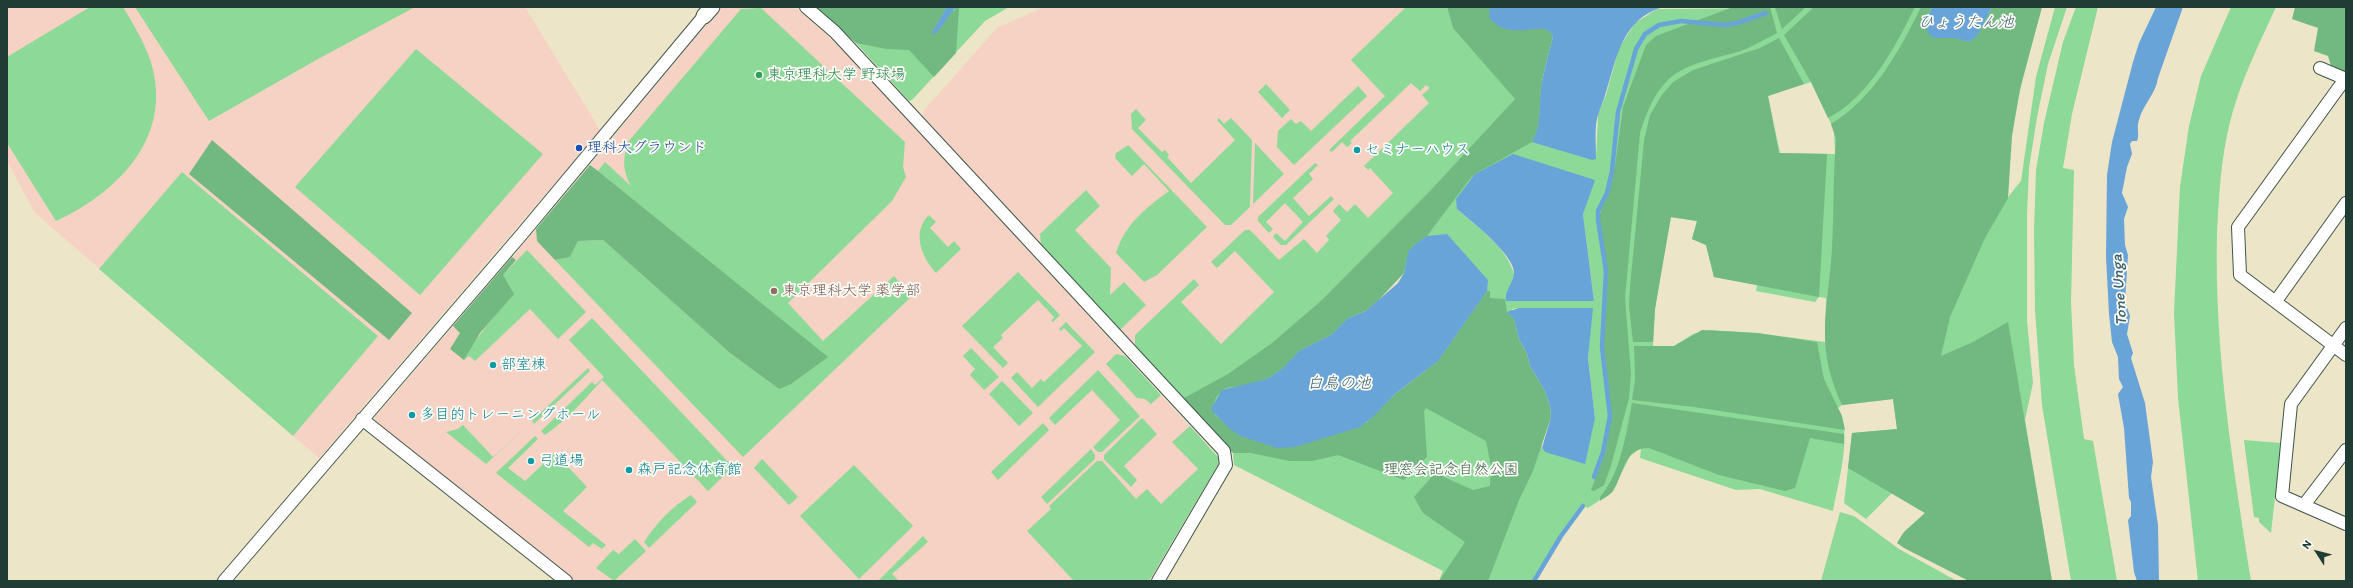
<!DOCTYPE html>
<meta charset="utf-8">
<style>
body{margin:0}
#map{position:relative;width:2353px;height:588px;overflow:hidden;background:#ede5c7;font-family:Itim,sans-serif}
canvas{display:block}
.frame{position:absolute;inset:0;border:8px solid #1f3d34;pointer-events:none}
.north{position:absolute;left:2297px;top:532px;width:40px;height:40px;-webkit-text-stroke:3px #fdfcf7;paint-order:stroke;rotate:306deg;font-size:11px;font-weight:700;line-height:16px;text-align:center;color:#1f3d34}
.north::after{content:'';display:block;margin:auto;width:14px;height:18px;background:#1f3d34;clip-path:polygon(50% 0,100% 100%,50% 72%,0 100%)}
</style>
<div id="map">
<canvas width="2353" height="588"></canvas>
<div class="frame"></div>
<div class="north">N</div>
</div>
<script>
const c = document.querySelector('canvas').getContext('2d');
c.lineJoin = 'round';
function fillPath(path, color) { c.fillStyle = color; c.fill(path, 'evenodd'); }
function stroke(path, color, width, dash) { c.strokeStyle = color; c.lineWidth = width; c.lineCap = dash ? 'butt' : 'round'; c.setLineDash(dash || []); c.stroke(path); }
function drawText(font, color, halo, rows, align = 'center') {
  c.font = font + ' Itim,"Klee One",sans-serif'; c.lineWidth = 3.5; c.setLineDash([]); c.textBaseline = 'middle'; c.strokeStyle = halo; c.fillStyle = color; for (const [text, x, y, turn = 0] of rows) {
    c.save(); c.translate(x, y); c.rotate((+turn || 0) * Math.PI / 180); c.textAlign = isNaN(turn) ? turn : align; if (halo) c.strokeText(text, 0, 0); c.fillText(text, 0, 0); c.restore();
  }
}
const built = new Path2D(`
 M7,7H525L600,130L319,458L35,213L7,161Z
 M721,7H795L826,34L858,65L1218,457L1219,463L1149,581H572L376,426L375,417L540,225Z
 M1044,7H1471L1515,98L1184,398L923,117L924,110L997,28Z`);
const green = new Path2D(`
 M90,7H123C135,27 148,48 153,70C170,141 115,194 56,221L7,143V57Z
 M135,7H415L318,59L209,121Z
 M816,7H1009L985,21L912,100L909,101L856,43Z
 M1406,7H1447L1453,28L1490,7L1596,158L1598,114L1606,95L1619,48L1635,23L1657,9L1933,7L1925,19L1990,13L1992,7H2042C2025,68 2006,134 2008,197L2021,181L2036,77L2055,7H2067L2048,64L2037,117L2029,168L2027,215V321L2033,383L2025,420L2052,581H1969L1897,543L1904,532L1925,513L1892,493L1866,519L1844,503L1852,433L1897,429L1893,399L1842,405L1838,408C1853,434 1838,482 1833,511L1760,489L1736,490L1640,458L1641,448L1630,456L1612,492L1588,508L1582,505L1561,533L1533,581H1439L1443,571L1234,465L1233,453L1135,346V335L1194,279L1199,285L1181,302L1221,344L1274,292L1235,251L1217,268L1211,262L1245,230H1250L1279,260L1304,239L1317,253L1329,240L1326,236L1341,220L1333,211L1339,204L1347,212L1355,204L1368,218L1393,193L1370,168L1368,170L1364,166L1429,103L1422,95L1430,88L1426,85L1420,91L1411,83L1350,141L1352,143L1347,147L1342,142L1332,152L1329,150L1385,96L1351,60ZM1811,82L1834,130L1835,154L1780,153L1768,96ZM1584,206L1583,214L1594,301L1514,274C1507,247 1477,227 1457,209ZM1670,217L1697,221L1692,239L1706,245L1714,277L1757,285L1756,291L1815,302L1819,297L1826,298L1825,342L1757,333L1710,330L1693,334L1674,346H1653L1655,309ZM1447,234L1425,373L1360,427L1348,318ZM1519,308H1592L1588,358L1595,418L1545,452L1542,448L1512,309Z
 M2076,7H2098L2072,114L2063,168L2074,170L2071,302L2074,365L2084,439L2093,441L2117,581H2071L2042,405L2035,310L2034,231L2036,170L2044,123L2063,42Z
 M2231,7H2276C2259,44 2240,82 2230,122C2221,157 2219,196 2217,233C2214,351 2233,465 2251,581H2198L2178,398L2174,313L2180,187L2189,126L2201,76Z
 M761,8L905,142L903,167L906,177L892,201L788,303L823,341L894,276L912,296L743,457L555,260L570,257L578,241L603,240L730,353L779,389L827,357L598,171L605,162L631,186C622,169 623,159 628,142L741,9Z
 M416,49L543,154L420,295L295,187Z
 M1266,84L1290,110L1282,118L1258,92Z
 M1358,86L1367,96L1294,165L1277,147L1278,131L1291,119L1296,124L1301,121L1311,131Z
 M1136,109L1146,120L1138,128L1162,152L1165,150L1169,155L1167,157L1191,183L1235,140L1217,120L1219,118L1224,124L1231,118L1252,140L1250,207L1231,225H1225L1132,129L1131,114Z
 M1255,143L1284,174L1253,204Z
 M1128,145L1207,227L1157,275L1144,282L1116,253C1125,224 1146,208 1169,191L1144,164L1132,176L1115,158L1116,153Z
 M1315,163L1318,165L1309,174L1313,179L1293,198L1309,216L1331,196L1334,199L1286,245H1281L1273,237L1276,233L1285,241L1303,222L1285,203L1266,222L1273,229L1269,233L1258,221V217Z
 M182,172L378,336L293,436L99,269Z
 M1086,190L1100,206L1075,230L1111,268L1110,295L1124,282L1146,305L1120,330L1041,245L1040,234Z
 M929,215L936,222L930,228L948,247L954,241L961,249L936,273C922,258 911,232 929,215Z
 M527,250L586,312L558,339L530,309L475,361L469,356L464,360L473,344L494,316L503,275Z
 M1018,272L1060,315L1053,322L1051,321L1054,317L1038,300L1001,335L1003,338L993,347L1008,363L1003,368L962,326Z
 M592,318L733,467L708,491L602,380C584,400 568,419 545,435L541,431L592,382L595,385L604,377L569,340Z
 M1066,322L1095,352L1038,407L1011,378L1017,372L1032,388L1041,379L1044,382L1082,346L1064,328L1061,331L1059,329Z
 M971,348L999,377L984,390L970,375L975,369L963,356Z
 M1116,354L1125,356L1161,395L1151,404L1145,399L1137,398L1106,364Z
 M588,368L590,371L534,424L532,421Z
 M1098,370L1140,416L1102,452H1098L1093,447L1120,420L1092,390L1055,425L1049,418Z
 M1002,381L1033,413L1019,426L989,394Z
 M1142,418L1157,434L1124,466L1137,480L1131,487L1104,459V455Z
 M1043,423L1049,430L998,480L991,472Z
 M463,425L493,457L525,428L486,464L446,432L458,429Z
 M1190,426L1218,457L1219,463L1149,581H1074L1027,531L1051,509L1049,506L1097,461H1102L1136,499L1147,489L1161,504L1198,469L1172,442Z
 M535,436L538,439L508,468L525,481L555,453L587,487L563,511L606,545L602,549L593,543L589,547L496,473Z
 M2244,440L2281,443L2271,533L2259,522V518L2254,517Z
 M1091,449L1095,455V459L1047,504L1041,497Z
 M762,459L798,497L789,505L754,468Z
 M854,465L913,526L859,579L800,516Z
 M691,495L697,502L649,548L644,542C656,524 671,507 691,495Z
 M1840,512L1854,516L1899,549L1957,581H1821Z
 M923,536L928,542L892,574L899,581H878Z
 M635,539L646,551L614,581L596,568L613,550L619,554Z`);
const forest = new Path2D(`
 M816,7H947L932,32L940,29L951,12L959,8L956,53L934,77L909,50L887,49L856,43Z
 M1447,7H1490L1546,29L1552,33L1553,37C1549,52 1545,67 1542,82C1538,103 1543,124 1532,142L1475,174L1469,180L1427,236L1415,244L1408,252L1404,273L1375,304L1366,311L1348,318L1331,335L1299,351L1282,369L1267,379L1253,384L1226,388L1217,396L1212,407L1215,415L1240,436L1366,423L1395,394L1438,361L1487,291H1490V298L1505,299L1507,312L1514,319L1519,339L1527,354L1530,366L1545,391L1550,406L1551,417L1533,471L1519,500L1488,581H1439L1465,542L1423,513L1414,497L1435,473L1473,490L1490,486L1491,466L1486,441L1426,408L1424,411L1427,457L1404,480L1338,455L1312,461H1290L1251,453H1233L1184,398L1228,374L1272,343L1322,300L1431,190L1515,99L1453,28Z
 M1733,7H1770L1777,33C1765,39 1753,46 1741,51C1718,58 1684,63 1667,81C1653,95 1646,114 1640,133L1625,298L1631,374L1629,398L1611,466L1604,485L1594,491L1591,490L1605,452L1611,416L1603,346L1607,271L1599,217L1615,166L1623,107L1646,45L1656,36Z
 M1775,7H1806L1782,29Z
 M1814,7H1915C1895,47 1869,97 1828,118L1811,82L1784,35Z
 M1921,7H1933L1925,19L1955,38L1969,42L1977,36L1992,7H2042L2020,89L2012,136L2008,198L1984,240L1950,317L1941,356L1973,342L2008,322L2052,581H1969L1904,548L1897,543L1904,532L1925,513L1848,468L1852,433L1897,429L1893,399L1842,405C1814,345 1828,310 1832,249C1834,213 1833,176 1836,139L1831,124C1874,98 1900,50 1921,7Z
 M2295,7H2346V72L2331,66L2328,56L2314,51L2318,28L2292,19Z
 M1779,38L1804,84L1768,96L1779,153L1827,154L1819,297L1714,277L1706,245L1692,239L1697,221L1671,217L1655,309L1653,342H1633L1629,306L1630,287L1644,141L1650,115L1661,96L1673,82L1693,70L1760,48Z
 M212,140L412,313L389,340L189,174Z
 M590,165L598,171L828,357L791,384L779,389L730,353L603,240L578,241L570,257L555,260L537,241L536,229Z
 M512,257L516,260L503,275L514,294L480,333L464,360L450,349L460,333L453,326Z
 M1702,330L1757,333L1817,342L1824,379L1842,416L1845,430L1694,407L1632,400L1635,380L1634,346H1674Z
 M1632,403L1844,434V444L1810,438L1795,488L1785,491L1719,475L1649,448C1624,447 1624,474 1613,491C1610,495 1604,498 1600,501V497C1621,473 1626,434 1632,403Z`);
const water = new Path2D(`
 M947,7H968L954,9L940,29L933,35L932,32Z
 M1490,7H1663C1622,19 1617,57 1606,92C1603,104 1597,113 1596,125C1595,136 1596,147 1596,159L1592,160L1532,142C1543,124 1538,103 1542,82C1545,67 1549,52 1553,37L1551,33L1546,29C1525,27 1505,38 1489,17Z
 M1933,7H1992L1977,36L1969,42L1955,38H1934C1927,34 1925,27 1925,19Z
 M2156,7H2183L2158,78C2156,94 2143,104 2139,120C2136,127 2140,135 2137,141H2132L2130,144L2132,154L2127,167L2122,193L2128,207L2124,219L2125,245L2128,255L2125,301L2130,316L2127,334L2133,353L2131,358L2145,403L2153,462L2151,477L2158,525L2159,581H2137L2134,572L2128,520L2131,516V502L2129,498L2124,428L2118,394L2123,387L2119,379L2118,357L2112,342L2109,314L2106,257L2107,175L2112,142L2133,62L2139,43Z
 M1513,154L1595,180L1583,214L1594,301H1506C1504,292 1513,283 1514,274C1516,256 1471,221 1457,209L1456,199L1475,174Z
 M1447,234L1488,280L1487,291L1438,361L1395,394L1374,416L1360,427L1295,447L1277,448L1240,436L1229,428L1211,410L1212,407L1222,390L1267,379L1282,369L1299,351L1331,335L1348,318L1366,311L1398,283L1404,273L1408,252L1415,244L1427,236Z
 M1519,308H1593L1588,358L1595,418L1585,464L1545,452L1542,448L1551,417L1550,406L1545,391L1530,366L1527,354L1519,339L1514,319L1507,312Z`);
const stream = new Path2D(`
 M1594,477L1603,452L1610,416L1602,347L1606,271L1598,220V211L1607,193L1612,171L1618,112L1636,49L1645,34L1659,25L1681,21L1724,25L1737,23L1766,13
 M1534,581L1561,536L1583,506`);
const minor = new Path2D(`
 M806,7L835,32L1224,451L1226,465L1158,581
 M2320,68L2346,79
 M2345,79L2238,227L2240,275L2346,355
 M2276,301L2346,203
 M2346,328L2291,404L2282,496L2346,524
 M362,419L566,581
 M2304,505L2346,450
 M224,581L522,234L704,16`);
const tertiary = new Path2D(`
 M704,16L712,7`);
const markers = [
 [759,75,4,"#2e9e5b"],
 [579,148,4,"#1a4fb4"],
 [1357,150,4,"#0f9aa8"],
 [774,291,4,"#8d6e63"],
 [493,365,4,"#0f9aa8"],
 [412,415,4,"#0f9aa8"],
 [531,461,4,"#0f9aa8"],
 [629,470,4,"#0f9aa8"]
];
const leisureNames = [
 ["東京理科大学 野球場",767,75]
];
const transitNames = [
 ["理科大グラウンド",587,148]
];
const cultureNames = [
 ["セミナーハウス",1365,150],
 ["部室棟",501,365],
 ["多目的トレーニングホール",420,415],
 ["弓道場",539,461],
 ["森戸記念体育館",637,470]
];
const educationNames = [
 ["東京理科大学 薬学部",782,291]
];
const parkNames = [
 ["理窓会記念自然公園",1451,470]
];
const waterNames = [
 ["ひょうたん池",1966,23],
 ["Tone Unga",2120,290,-94],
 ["白鳥の池",1339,384]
];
fillPath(built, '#f6d2c4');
fillPath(green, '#8cd998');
fillPath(forest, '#71b980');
fillPath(water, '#69a4d9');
stroke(stream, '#69a4d9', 4.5);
stroke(minor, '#3e564a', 14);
stroke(tertiary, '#3e564a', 17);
stroke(minor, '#fff', 12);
stroke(tertiary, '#fff', 15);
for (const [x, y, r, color] of markers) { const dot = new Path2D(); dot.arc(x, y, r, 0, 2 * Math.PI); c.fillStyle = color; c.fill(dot); stroke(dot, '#fdfcf7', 1.5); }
drawText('15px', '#27864d', '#fdfcf7', leisureNames, 'left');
drawText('15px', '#164399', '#fdfcf7', transitNames, 'left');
drawText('15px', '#0d838f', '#fdfcf7', cultureNames, 'left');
drawText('15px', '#785e54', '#fdfcf7', educationNames, 'left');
drawText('15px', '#3a644d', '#fdfcf7', parkNames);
drawText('italic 16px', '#39616e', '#fdfcf7', waterNames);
</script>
